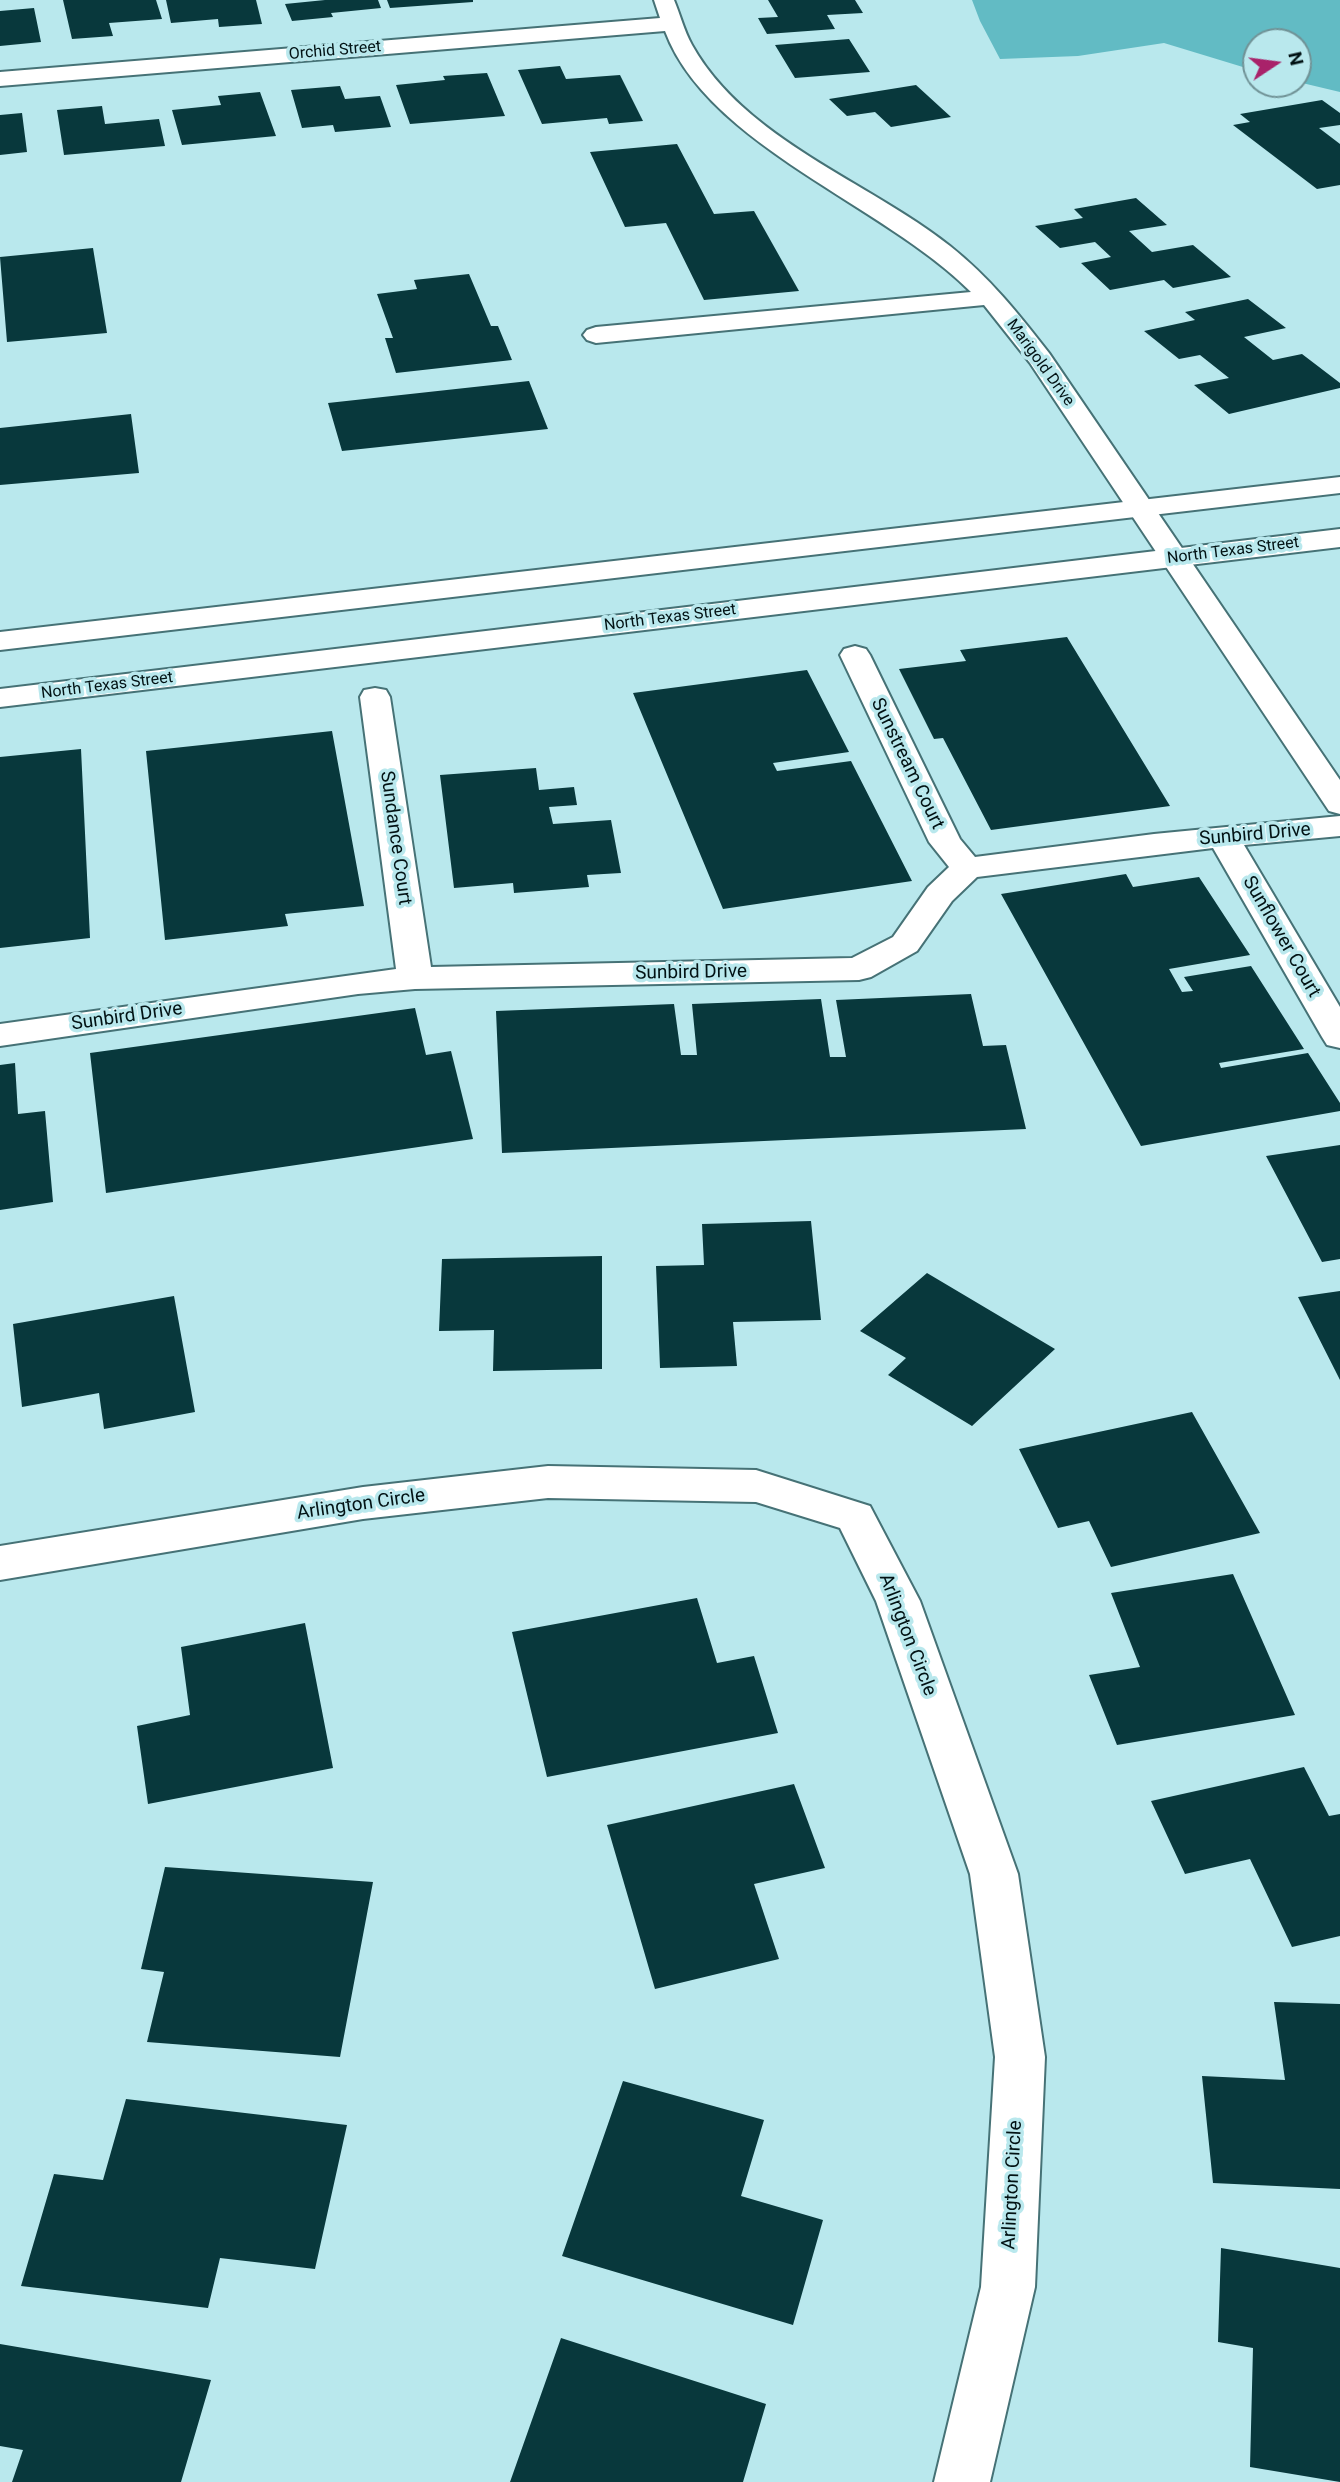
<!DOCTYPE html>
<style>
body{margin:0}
#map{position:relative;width:1340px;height:2482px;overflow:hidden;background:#b9e8ed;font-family:Roboto,sans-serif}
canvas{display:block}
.north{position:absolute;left:1242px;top:28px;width:70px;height:70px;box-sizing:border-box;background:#b9e8ed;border:2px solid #709296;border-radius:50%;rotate:77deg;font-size:19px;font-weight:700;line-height:28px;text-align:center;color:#021214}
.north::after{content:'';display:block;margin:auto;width:24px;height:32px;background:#a9226a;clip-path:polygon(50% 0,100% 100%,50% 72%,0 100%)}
</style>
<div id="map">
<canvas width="1340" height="2482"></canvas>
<div class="north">N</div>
</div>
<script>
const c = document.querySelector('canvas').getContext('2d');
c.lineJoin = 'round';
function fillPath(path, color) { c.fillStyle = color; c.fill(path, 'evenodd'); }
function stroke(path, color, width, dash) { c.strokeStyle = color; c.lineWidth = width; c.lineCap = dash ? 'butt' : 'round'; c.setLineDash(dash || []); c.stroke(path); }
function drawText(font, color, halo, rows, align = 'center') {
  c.font = font + ' Roboto,sans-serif'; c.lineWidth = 7; c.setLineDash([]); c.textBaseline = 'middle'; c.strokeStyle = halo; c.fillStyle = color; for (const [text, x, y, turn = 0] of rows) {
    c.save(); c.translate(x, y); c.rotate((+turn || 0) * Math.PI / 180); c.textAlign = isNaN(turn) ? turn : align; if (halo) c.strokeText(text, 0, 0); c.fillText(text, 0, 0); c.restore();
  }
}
const green = new Path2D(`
 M972,0H1340V92L1298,82V42H1256V71L1164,43L1078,56L1000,59L980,21Z`);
const building = new Path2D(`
 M63,0H156L162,19L109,23L113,36L72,39Z
 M166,0H256L262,24L219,27L218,19L171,23Z
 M325,0H378L381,8L331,13L333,17L292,21L285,4Z
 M387,0H473V2L390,8Z
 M768,0H855L863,13L827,15L835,29L767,34L758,18L778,17Z
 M34,8L41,42L0,46V11Z
 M849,39L870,72L795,78L775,45Z
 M560,66L566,79L620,75L643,121L609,124L607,118L542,124L518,70Z
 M487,73L505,116L410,124L396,85L445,80L443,76Z
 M916,85L951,117L891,127L875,112L847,116L829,99Z
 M340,86L345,99L380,96L391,127L335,132L333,125L302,128L291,90Z
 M260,92L276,136L182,145L172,110L221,105L218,96Z
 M1322,100L1340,113V125L1319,128L1340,144V185L1317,189L1233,125L1250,122L1240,114Z
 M102,106L105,124L159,119L165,146L64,155L57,110Z
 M22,113L27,152L0,155V115Z
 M677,144L714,214L754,211L799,291L704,300L666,223L625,227L590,152Z
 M1136,198L1167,225L1129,231L1152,252L1193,245L1231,277L1173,288L1164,280L1110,290L1081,263L1111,257L1095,242L1060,248L1035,226L1083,218L1074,209Z
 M93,248L107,333L7,342L0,257Z
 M469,274L491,326H498L512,360L396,373L385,338H393L377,294L417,289L414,280Z
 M1248,299L1286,328L1244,337L1273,360L1302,354L1340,383V388L1229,414L1194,385L1229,378L1200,355L1179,359L1144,331L1195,320L1185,312Z
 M529,381L548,429L342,451L328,403Z
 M131,414L139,473L0,485V428Z
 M1067,637L1170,806L991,830L943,738L934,739L899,669L966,661L960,650Z
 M807,670L849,752L773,763L777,771L851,761L912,881L723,909L633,693Z
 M332,731L364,906L285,914L288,926L165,940L146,751Z
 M81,749L90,938L0,948V757Z
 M536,768L539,790L574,787L577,805L549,807L553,824L611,820L621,873L587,875L589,887L514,893L513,883L454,888L440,775Z
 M1126,874L1133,887L1199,877L1250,955L1169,969L1182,992L1193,991L1184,977L1251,966L1304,1049L1219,1063L1221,1068L1308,1053L1340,1103V1111L1141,1146L1001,894Z
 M971,994L983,1046L1006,1045L1026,1129L502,1153L496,1011L674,1004L681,1055H697L692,1004L821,999L830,1057H846L836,1000Z
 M415,1008L426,1055L451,1051L473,1139L106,1193L90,1053Z
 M15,1063L18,1114L45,1111L53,1202L0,1210V1065Z
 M1340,1145V1259L1322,1262L1266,1156Z
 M811,1221L821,1320L733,1322L737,1366L660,1368L656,1266L704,1265L702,1224Z
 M602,1256V1369L493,1371L494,1330L439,1331L442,1259Z
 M927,1273L1055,1349L972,1426L888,1375L906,1358L860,1331Z
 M1340,1291V1380L1298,1297Z
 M174,1296L195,1412L104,1429L99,1393L22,1407L13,1324Z
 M1192,1412L1260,1533L1111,1567L1089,1521L1058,1528L1019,1449Z
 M1233,1574L1295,1715L1117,1745L1089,1675L1140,1667L1111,1593Z
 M697,1598L717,1663L754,1656L778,1733L547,1777L512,1632Z
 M305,1623L333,1768L148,1804L137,1726L190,1715L181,1647Z
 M1304,1767L1329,1816L1340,1814V1936L1292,1947L1250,1859L1185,1874L1151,1801Z
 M794,1784L825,1868L754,1884L779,1959L655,1989L607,1825Z
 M165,1867L373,1882L340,2057L147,2042L164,1972L141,1969Z
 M1274,2002L1340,2004V2189L1213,2183L1202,2076L1285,2080Z
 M623,2081L764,2120L741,2196L823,2220L793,2325L562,2256Z
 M126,2099L347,2125L315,2269L220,2258L208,2308L21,2286L54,2174L103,2180Z
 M1221,2248L1340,2268V2482L1250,2467L1253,2348L1218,2342Z
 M561,2338L766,2404L743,2482H510Z
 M0,2344L211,2380L181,2482H12L23,2450L0,2446Z`);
const minor = new Path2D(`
 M654,0H674C680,14 684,31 692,45C745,140 868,181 950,246C990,278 1018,313 1049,353L1340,780V814L1329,811L1030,363L984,305L596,343L587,340L583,335L587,330L596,327L971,292C885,205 708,146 665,31L0,86V72L660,18Z
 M855,646L866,649L870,655L960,839L975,857L1154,834L1340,816V836L1244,845L1340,1007V1048L1327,1045L1322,1037L1213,848L977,877L952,901L917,951L871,977L859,980L415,989L358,994L0,1046V1024L396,969L360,697L364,690L375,688L386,690L390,697L431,967L852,958L893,937L928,887L949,867L929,842L840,655L844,649Z
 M548,1466L756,1470L870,1506L920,1601L1018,1874L1045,2057L1035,2287L990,2482H934L981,2287L995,2057L970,1874L876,1601L840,1528L756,1502L548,1498L363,1519L0,1580V1546L363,1487Z`);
const major = new Path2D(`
 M1340,477V493L0,650V632Z
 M1340,529V547L0,707V689Z`);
const farStreetnames = [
 ["Orchid Street",335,51,-5],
 ["Marigold Drive",1040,363,54],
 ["North Texas Street",1233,551,-7],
 ["North Texas Street",670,618,-7],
 ["North Texas Street",107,686,-7]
];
const streetNames = [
 ["Sunstream Court",907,764,64],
 ["Sunbird Drive",1255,835,-5],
 ["Sundance Court",395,838,82],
 ["Sunflower Court",1281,937,60],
 ["Sunbird Drive",691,973,-1],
 ["Sunbird Drive",127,1017,-8],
 ["Arlington Circle",361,1505,-8],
 ["Arlington Circle",907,1635,69],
 ["Arlington Circle",1013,2185,-87]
];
fillPath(green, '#62bbc4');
fillPath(building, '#08383c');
stroke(minor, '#467276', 4);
stroke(major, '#467276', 4);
fillPath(minor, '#fff');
fillPath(major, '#fff');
drawText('16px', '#021214', '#b9e8ed', farStreetnames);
drawText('19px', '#021214', '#b9e8ed', streetNames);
</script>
